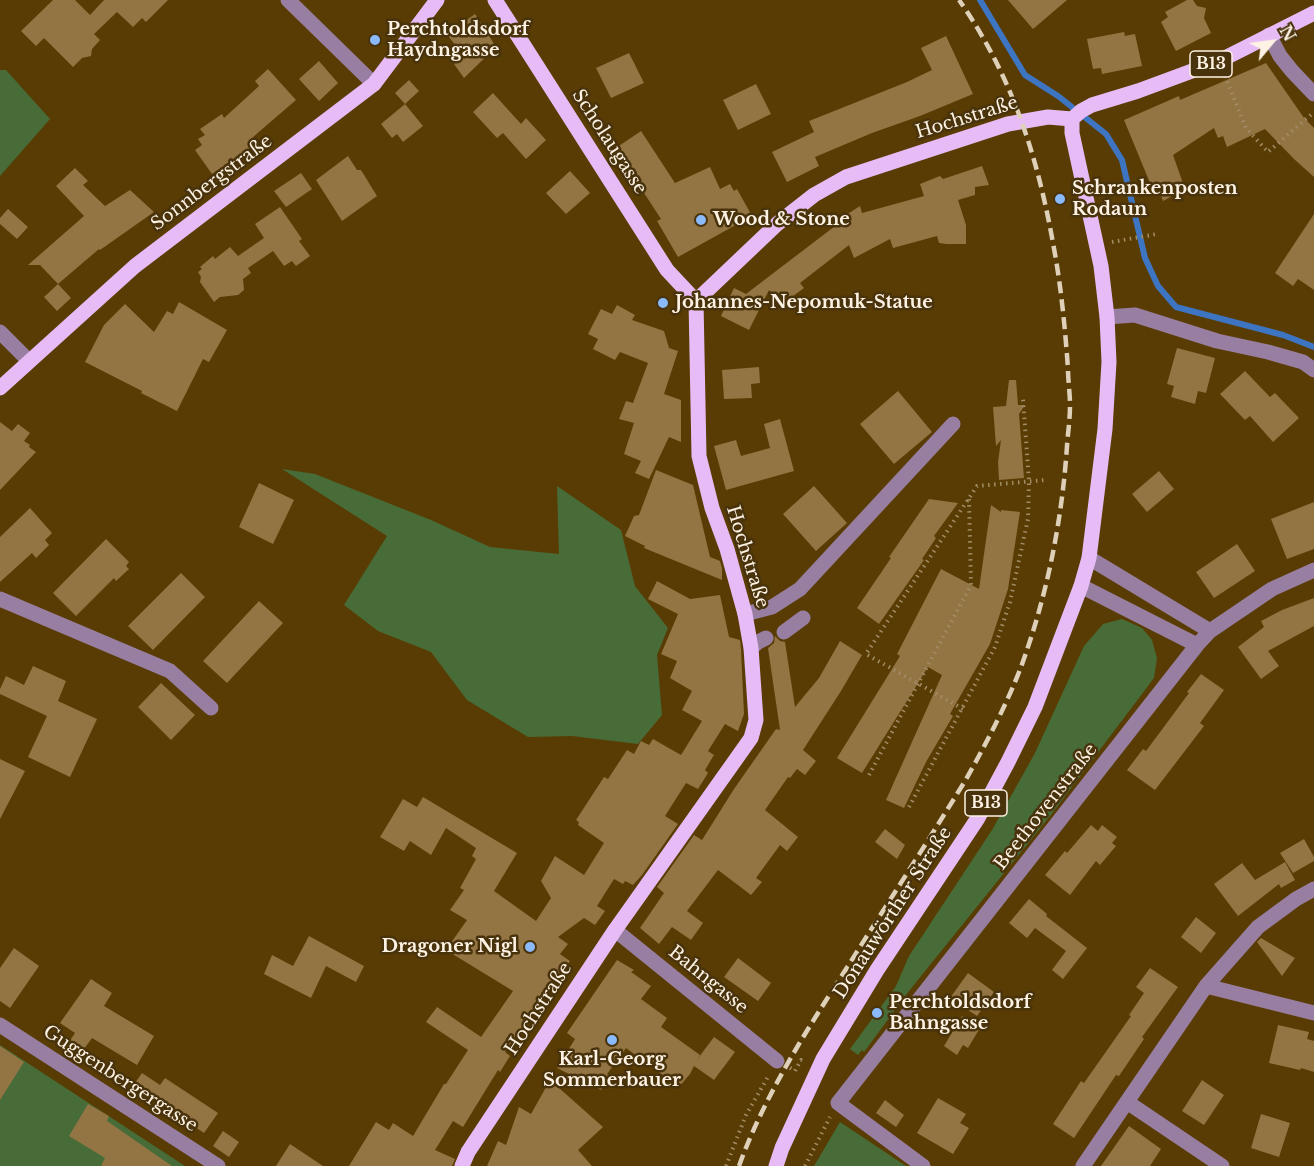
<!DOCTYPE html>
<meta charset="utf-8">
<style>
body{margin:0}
#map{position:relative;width:1314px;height:1166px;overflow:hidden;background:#593c03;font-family:"Libre Baskerville",serif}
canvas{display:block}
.north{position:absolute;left:1242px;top:12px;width:60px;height:60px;-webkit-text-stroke:4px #49330c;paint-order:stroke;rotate:61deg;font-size:16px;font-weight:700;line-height:24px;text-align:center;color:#fdf2e3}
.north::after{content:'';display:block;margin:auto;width:21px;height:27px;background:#fdf2e3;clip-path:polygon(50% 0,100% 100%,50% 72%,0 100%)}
</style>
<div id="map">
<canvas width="1314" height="1166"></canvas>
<div class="north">N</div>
</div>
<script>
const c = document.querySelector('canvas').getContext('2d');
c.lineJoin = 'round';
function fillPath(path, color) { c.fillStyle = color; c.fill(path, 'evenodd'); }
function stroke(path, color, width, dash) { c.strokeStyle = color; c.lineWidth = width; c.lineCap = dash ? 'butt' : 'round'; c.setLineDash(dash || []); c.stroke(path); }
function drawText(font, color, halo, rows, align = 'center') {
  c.font = font + ' "Libre Baskerville",serif'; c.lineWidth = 5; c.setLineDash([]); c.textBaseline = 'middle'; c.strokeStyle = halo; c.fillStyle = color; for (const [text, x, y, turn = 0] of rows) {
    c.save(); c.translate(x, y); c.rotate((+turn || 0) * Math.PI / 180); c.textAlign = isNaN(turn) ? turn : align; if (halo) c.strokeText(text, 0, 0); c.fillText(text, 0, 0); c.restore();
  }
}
const green = new Path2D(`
 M0,70H6L50,119L0,176Z
 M282,469L315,474L431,520L490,547L559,554L557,486L621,530L635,586L668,628L657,655L662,715L638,744L572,736L528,737L467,700L431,652L378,631L344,605L387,536Z
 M1122,619L1142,628L1152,640L1157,658L1154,678L1050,816L909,991L864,1052L862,1050L858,1055L850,1049L896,986L909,956L992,830L1035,753L1084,646L1103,624Z
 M0,1045L185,1166H0Z
 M840,1122L906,1166H814Z`);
const stream = new Path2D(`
 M980,0L1025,75L1058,96L1106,134L1122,160L1145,258L1158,286L1176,307L1283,335L1314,347`);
const building = new Path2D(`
 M53,0H75L90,15L104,0H168L146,22L142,18L133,27L117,12L94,34L100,40L92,49L91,56L82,58L73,67L44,38L36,46L21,31Z
 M1008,0H1067L1033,29Z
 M1187,0H1193L1197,6L1206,8L1204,18L1211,33L1176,51L1161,22L1168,17L1165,12Z
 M475,14L496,47L464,78L454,64L463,56L447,34Z
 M1124,32L1125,36L1135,34L1142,66L1102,74L1101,68L1093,69L1087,39Z
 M946,36L973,94L920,116L872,133L815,157L819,166L787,182L772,152L814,132L809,121L907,82L932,70L921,48Z
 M629,53L644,83L611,98L596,68Z
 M319,61L338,83L319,101L299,79Z
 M1266,63L1304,118L1314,128V177L1294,159L1265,129L1227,147L1223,136L1218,138L1214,128L1173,155L1185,189L1163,201L1160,193L1155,195L1124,120L1179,96L1180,100Z
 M268,69L296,100L253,137L257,144L212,174L195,150L202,145L198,139L205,135L200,129L222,114L224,118L259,86L255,81Z
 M409,80L419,91L405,104L395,93Z
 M756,84L771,114L738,130L723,100Z
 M493,93L521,124L526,118L546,140L526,159L503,133L497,138L473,112Z
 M405,104L423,126L403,142L397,134L392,138L381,124Z
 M641,131L675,183L710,167L720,189L730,184L734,191L737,189L752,216L678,257L657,221L661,219L635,179L633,180L613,150Z
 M348,156L357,170H361L377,196L342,221L316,180Z
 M982,166L989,185L975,187V195L958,200L966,225V244H946L939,243L937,236L893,248L890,239L854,258L849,245L800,283L804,288L781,305L769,290L749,330L721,316L734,288L746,294L839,223L838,220L860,206L862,213L924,196L920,184L940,176L943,179Z
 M75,168L88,181L83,185L105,206L130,190L154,212L100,250L99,249L58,284L40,265H28L84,216L56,186Z
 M570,171L590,193L566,214L546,193Z
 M301,173L312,189L286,207L274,191Z
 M280,207L302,239L299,241L310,256L296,266L292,261L284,266L273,251L248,268L251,273L243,279L244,290L238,295L220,297L214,302L200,282L201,277L198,272L202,269L200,267L213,256L215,259L230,247L238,256L264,238L255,224Z
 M8,209L28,227L17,239L0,224V218Z
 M1314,214V290L1298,279L1293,286L1275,273Z
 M58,284L71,298L57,311L44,297Z
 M179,302L227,330L209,362L203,359L177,411L141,393L142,391L85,362L104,325L125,304L154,332L167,311L173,314Z
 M617,305L635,315L632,320L664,331L669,348L678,351L664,394L681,400V442L669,437L649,479L635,473L641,461L624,454L634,423L619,419L626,401L633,403L648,363L620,352L615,360L593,349L598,339L588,334L601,309L612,314Z
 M1177,348L1215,358L1206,393L1198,391L1195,404L1171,397L1174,386L1167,384Z
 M759,367L760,383L751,384L752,398L724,399L722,370Z
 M1245,371L1270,397L1275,393L1299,418L1273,442L1250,416L1245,420L1220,394Z
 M1009,380H1016L1018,405H1025L1019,414L1024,478L999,480L998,462L1001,440L996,446L993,407L1006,406Z
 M898,391L932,432L894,464L860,424Z
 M780,419L794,471L726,490L714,446L736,440L741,456L770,448L764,424Z
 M0,422L12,431L18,424L30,433L24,441L30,445L29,447L36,452L0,490Z
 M656,470L693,485L710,557L720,561L722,568V580L644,548L645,546L625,536L634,516L639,515Z
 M1159,471L1174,489L1147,512L1132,494Z
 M259,483L294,500L273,544L239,527Z
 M814,486L847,523L816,551L783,514Z
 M929,499L958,503L934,536L936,538L922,559L924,560L879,624L857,608L891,558L889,557Z
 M1314,502V549L1287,559L1271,519Z
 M991,505L1001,512V510L1020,512L1008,589L990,644L950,714L953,716L926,762L904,808L886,800L942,675L928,667L862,773L837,758L900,656L897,654L941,569L979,589Z
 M30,508L52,533L45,540L49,545L36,558L32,553L0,582V537Z
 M106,539L129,562L126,566L129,569L116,581L114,578L76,616L53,593Z
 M1237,544L1255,571L1214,598L1196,572Z
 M181,573L205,597L153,650L128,626Z
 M657,581L690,599L720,595L729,637L740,640L741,649L744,714L738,731L725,724L708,751L714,755L705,770L708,773L698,789L686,783L665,816L678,824L642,875L633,885L625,881L623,884L614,879L597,906L605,911L595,925L584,918L558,937L568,944L560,954L570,961L537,1006H539L505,1052L510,1056L500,1072L498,1070L463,1127L453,1121L435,1150L455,1159L452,1166H349L376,1122L389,1130L393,1123L413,1136L444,1084H446L468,1050L426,1022L437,1007L481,1037L513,991L446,950L467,920L450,910L464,890L460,888L476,859L472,856L476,848L446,828L431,855L410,841L404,851L380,837L403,799L417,807L423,797L517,853L494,891L536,921L551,898L541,881L555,856L584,875L604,843L578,825L579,822L576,820L604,777L608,779L627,750L634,754L641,741L649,745L653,739L681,755L702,721L682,710L692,691L670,678L677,661L661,654L678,614L648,599Z
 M1314,598V626L1268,651L1279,666L1261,679L1238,647L1264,627L1261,621L1282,610Z
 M259,601L283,623L227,683L203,661Z
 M775,636L780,641L785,642L795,707L819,678L840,641L862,655L841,691L803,750L816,761L805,775L797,769L790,778L788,777L765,810L798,837L787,851L780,845L756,878L762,882L751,895L718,870L687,911L703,923L691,940L672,927L659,944L640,928L664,893L657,887L694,835L702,840L734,789L776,729L780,730L768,648L774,643Z
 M33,666L66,681L58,701L97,719L70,777L28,757L47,716L0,694V689L6,676L24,685Z
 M1201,674L1224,690L1200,723L1204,726L1155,790L1127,770L1143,749L1146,751L1189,693L1187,692Z
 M161,683L195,715L171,740L138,707Z
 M0,759L25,771L0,819Z
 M1091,825L1098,831L1102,825L1117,837L1112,843L1116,846L1100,865L1096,861L1070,895L1045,875L1065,851L1067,853Z
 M885,829L905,845L897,859L875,842Z
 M1304,839L1314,857V861L1293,873L1280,853Z
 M1285,862L1295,880L1281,888L1279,884L1238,916L1214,884L1242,863L1255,880Z
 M1029,899L1047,914L1046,916L1087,948L1063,979L1052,970L1066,951L1035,928L1027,938L1009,923Z
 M1196,917L1216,933L1201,953L1181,937Z
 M309,936L364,966L356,982L326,966L311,998L264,974L272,955L293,966Z
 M1261,938L1295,958L1282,976L1257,942Z
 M14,948L39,966L10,1008L0,1001V968Z
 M738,958L771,983L758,1001L724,977Z
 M617,960L634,970L631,972L651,986L641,999L667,1018L661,1027L700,1055L696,1061L714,1037L735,1052L714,1080L694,1066L690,1074L679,1087L626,1048L607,1074L609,1075L601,1090L557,1068L575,1039L567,1033Z
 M1150,968L1178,987L1142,1037L1144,1039L1119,1076L1116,1075L1074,1138L1053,1124L1081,1081L1084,1083L1131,1016L1129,1015L1144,993L1136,987Z
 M968,973L994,992L977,1016L950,998Z
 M91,979L112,993L104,1006L154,1036L137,1065L92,1038L76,1060L63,1051L75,1033L60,1023Z
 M962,1016L980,1028L968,1048L963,1045L957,1055L944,1046Z
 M1278,1025L1309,1032L1307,1039L1314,1041V1072L1301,1068L1300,1070L1269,1063Z
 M0,1046L24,1062L0,1100Z
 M142,1073L160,1085L165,1078L218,1113L204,1133L147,1094L142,1101L129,1092Z
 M550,1080L603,1127L578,1150L592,1166H487L498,1141L506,1145L519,1107L531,1114Z
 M1202,1080L1224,1095L1204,1125L1182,1111Z
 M938,1098L966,1114L960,1123L969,1128L953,1154L917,1133Z
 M885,1100L904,1115L896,1127L876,1113Z
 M88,1104L109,1116L107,1121L172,1166H101L105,1158L69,1136Z
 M1261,1114L1290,1123L1279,1157L1251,1148Z
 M1129,1126L1161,1149L1150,1166H1101Z
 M223,1131L239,1142L229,1157L213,1146Z
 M290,1144L323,1166H276Z`);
const path = new Path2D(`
 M1225,76L1246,128L1268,152L1314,112
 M1112,242L1157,234
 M963,709L866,654L977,486L1045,480
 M869,775L971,585L969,498
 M909,807L995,647L1010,602L1028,519L1029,481L1023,399
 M790,1068L795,1071L801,1060L805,1062
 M726,1166L746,1115L769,1075
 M805,1166L830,1117`);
const minor = new Path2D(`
 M288,0L374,84
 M1269,35L1280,56L1292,71L1314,94
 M1107,317L1135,315L1217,341L1268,352L1303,362L1314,370
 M0,332L29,361
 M1089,558L1210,631
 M1081,586L1197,645
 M0,599L170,671L211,708
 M745,614L772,607L800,589L953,424
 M784,632L803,618
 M751,648L758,642L766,638
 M615,930L777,1061
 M1206,986L1314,1013
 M0,1025L218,1166
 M1127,1102L1222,1166
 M923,1166L838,1103L1197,645L1210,631L1272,589L1314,570
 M1083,1166L1206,986L1258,927L1296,899L1314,889`);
const major = new Path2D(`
 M495,0L667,270L696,301
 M1072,119L1081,111L1092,105L1138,91L1219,61L1314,13
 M0,388L135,266L374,84L437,0
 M462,1166L468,1152L615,930L751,738L756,720L751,648L745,614L727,549L712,508L699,456L696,301L777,224L814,195L846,177L1008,124L1048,117L1072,119
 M776,1166L782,1148L823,1059L877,970L978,818L1008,762L1035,707L1081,586L1089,558L1105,429L1109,362L1107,317L1101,266L1072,133V119`);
const rail = new Path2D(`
 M739,1166C765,1094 807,1030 848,966C887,904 927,843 965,781C986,744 1006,706 1021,667C1047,596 1062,521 1067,446C1068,432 1070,419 1070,405C1070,393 1068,381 1068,369C1065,327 1061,285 1053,243C1037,154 1011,74 959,0`);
const markers = [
 [375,40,6,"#8bbafc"],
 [1060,199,6,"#8bbafc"],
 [701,220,6,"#8bbafc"],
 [663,303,6,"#8bbafc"],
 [530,947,6,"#8bbafc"],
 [877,1013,6,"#8bbafc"],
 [612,1040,6,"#8bbafc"]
];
const shields = [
 [1211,64,42],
 [986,803,42]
];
const shieldNames = [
 ["B13",1211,64],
 ["B13",986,803]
];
const poiNames = [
 ["Perchtoldsdorf",387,30],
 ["Haydngasse",387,51],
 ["Schrankenposten",1072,189],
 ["Rodaun",1072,210],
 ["Wood & Stone",713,220],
 ["Johannes-Nepomuk-Statue",675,303],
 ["Dragoner Nigl",518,947,"right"],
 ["Perchtoldsdorf",889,1003],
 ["Bahngasse",889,1024],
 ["Karl-Georg",612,1060,"center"],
 ["Sommerbauer",612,1081,"center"]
];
const streetNames = [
 ["Hochstraße",967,118,-17],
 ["Scholaugasse",609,142,57],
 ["Sonnbergstraße",212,183,-37],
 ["Hochstraße",747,557,73],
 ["Beethovenstraße",1046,807,-52],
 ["Donauwörther Straße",893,913,-57],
 ["Bahngasse",708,980,39],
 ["Hochstraße",539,1009,-57],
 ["Guggenbergergasse",120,1079,33]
];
fillPath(green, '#476c38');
stroke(stream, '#3e75c2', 6);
fillPath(building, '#937443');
stroke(path, '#a28d67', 4, [1.5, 4.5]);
stroke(minor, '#987ea1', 15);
stroke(major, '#e7bcf6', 15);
stroke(rail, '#ded0b9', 4.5, [12, 6]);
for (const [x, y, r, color] of markers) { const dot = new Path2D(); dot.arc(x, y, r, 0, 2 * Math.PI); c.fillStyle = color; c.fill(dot); stroke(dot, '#49330c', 2); }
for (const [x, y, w] of shields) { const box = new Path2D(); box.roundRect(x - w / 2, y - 13, w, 26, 4.5); c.fillStyle = '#49330c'; c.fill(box); stroke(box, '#fdf2e3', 1.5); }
drawText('bold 16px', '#fdf2e3', null, shieldNames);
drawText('bold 18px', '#fdf2e3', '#49330c', poiNames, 'left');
drawText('18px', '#fdf2e3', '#49330c', streetNames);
</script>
